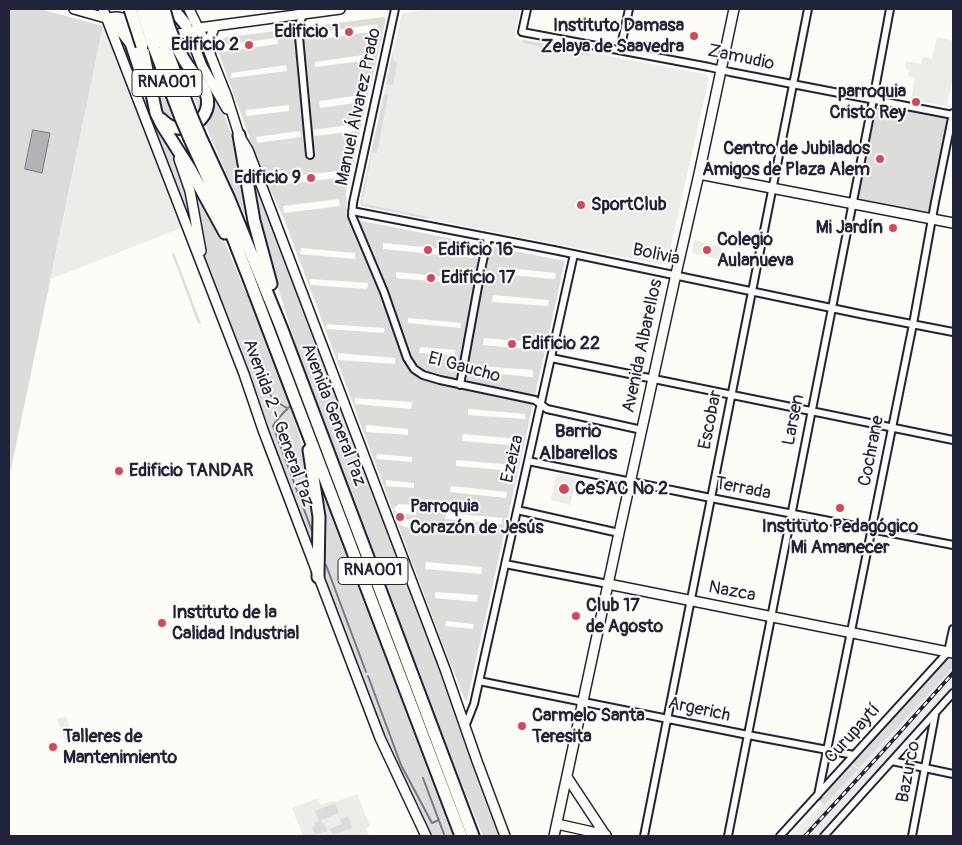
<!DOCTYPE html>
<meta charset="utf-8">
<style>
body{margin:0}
#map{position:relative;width:962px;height:845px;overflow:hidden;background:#fdfcf7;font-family:Pangolin,sans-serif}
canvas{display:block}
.frame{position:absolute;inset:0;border:10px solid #22223b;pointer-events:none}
</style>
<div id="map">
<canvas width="962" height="845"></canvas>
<div class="frame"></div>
</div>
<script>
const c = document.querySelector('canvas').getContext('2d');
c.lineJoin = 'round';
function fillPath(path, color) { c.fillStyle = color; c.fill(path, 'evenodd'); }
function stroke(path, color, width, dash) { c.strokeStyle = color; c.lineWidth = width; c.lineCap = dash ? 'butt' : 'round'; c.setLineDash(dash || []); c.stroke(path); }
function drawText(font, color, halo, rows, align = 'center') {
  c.font = font + ' Pangolin,sans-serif'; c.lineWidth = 4; c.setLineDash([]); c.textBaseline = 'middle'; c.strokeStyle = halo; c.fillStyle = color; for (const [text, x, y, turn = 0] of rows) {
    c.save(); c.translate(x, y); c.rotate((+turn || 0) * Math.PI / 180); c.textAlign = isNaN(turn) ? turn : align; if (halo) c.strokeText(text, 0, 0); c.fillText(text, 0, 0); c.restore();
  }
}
const built = new Path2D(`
 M434,9H520L514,38L705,74L709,78L667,263L664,265L362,206L360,203L401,16L404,13Z
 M103,26L181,228L51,279Z
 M937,37L953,41V75L947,106L911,100L915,78L908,76L909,70L905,68L906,61L921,64L923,57L932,59Z
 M694,240L722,247L719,259L692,253Z
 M557,474L577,478L570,505L551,500Z
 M953,668V687L817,836H789L859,768Z
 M66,716L73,734L64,738L57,719Z
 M357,794L370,826L366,828L369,836H303L292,808L318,798L321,805L332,801L336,802Z`);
const green = new Path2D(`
 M9,9H40L103,26L9,479Z
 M383,17L386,19L359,136L354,164L346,191L347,218L565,261L467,701L465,700L442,642L284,219L264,176L254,150L217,48L222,38ZM377,24L378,31L321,39L320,32ZM277,38L278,44L221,52V45ZM371,54V60L315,67V62ZM286,65L287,71L231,78V73ZM361,95L362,102L320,108L319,101ZM289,105V111L246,116V110ZM356,124L357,131L314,136L313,130ZM300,131L301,137L257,143L256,137ZM347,170V177L275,185V178ZM339,199L340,206L284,213L283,206ZM383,243L473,252V258L383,249ZM301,248L355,253V259L300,254ZM499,267L556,273L555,279L499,274ZM396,272L467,279V284L396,278ZM310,279L368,283L367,289L310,285ZM493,295L549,300L548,306L492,302ZM408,318L461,323V328L408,323ZM326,324L384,328V333L326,329ZM484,338L541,343L540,350L483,345ZM420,347L455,350V355L419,353ZM338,353L395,358V364L338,360ZM478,366L533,370V377L478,372ZM355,398L412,402L411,409L355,404ZM468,409L525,414V419L468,415ZM366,425L408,429V435L366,432ZM463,434L519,439V446L462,441ZM377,454L412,457V462L376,459ZM456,460L514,465L513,471L456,466ZM386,480L414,483V488L386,486ZM451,486L507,492L506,498L450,492ZM399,504L417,505L416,515L403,514V519L415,520V528C409,527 400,528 397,521L398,519L397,518L398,512L394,510V508ZM446,513L502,518V524L445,519ZM426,562L482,567L481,574L425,569ZM435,592L478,595L477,602L435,598ZM446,621L474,624L473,629L445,626Z
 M188,38L220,103L238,154L251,230L204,122L208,117L194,68L178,39Z
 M127,40L138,69L147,104L152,115L176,155L194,220L192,230L120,46Z
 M523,40L590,52L589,56L523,43Z
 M147,45L175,124L162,117Z
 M172,48L204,94L201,115Z
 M393,50V59L397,63L393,85L386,84Z
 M384,94L388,95L377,153L372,152L362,202L363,204L429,217L428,219L362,206L360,203Z
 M881,106L945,118L948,123L930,211L927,213L860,199L857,194L874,109L876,107Z
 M190,175L220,232L227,248L258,322L291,409L305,455L314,516L315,556L207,272Z
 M253,176L453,702L458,723L501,836H483L450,755L315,397L297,349L264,242L251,177Z
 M172,253H174L201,324L198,323L172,254Z
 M319,484L453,836H429L383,736L328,588L323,565Z
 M950,659L953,660V668L859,768L852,764L943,662Z
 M851,765L859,769L824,805L818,800Z
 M335,803L339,813L321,820L322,824L324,823L327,831L315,835L312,827L315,826L314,823L319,821L315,811Z
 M348,816L352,828L333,835L330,829L342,824L340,819Z`);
const water = new Path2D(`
 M33,130L50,133L42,173L25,169Z`);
const stream = new Path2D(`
 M263,385L275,401L287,408
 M289,407C283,413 277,419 273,426L312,531
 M326,565L366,672
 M368,676L401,765L432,823L439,820
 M423,778L444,834`);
const street = new Path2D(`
 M306,9L298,26L310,155
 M395,9L353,203L352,216L384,292L407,358L414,369L423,375L440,380L535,400L547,409L642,430
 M527,9L522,32L709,67L730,72L953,115
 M620,50L629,9
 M352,211L554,250L860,314L953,332
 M551,358C685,386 819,412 953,440
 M460,385L482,265L488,238
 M528,461L711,498L953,545
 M517,510L619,533
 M505,564L608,584
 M479,681L748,735L854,755
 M465,727L474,704L574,254
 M892,761L953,774
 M818,795L913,324L935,202L953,113
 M644,836L808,9
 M728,836L873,100L890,9
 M780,836L948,652L953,629
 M824,836L953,693
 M912,836L935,715`);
const secondary = new Path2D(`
 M74,9L106,18L114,24L134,30
 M103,9L244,374L263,430L380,738L426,836
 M189,9L206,44L227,97L239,135L248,150L445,669L477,761L505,836
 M106,18L117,17L128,19
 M187,27L202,66L227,109
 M175,34L190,33L199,28L340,9
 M209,49C209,40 211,34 215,26
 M179,159L190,191L201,251
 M699,174L953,223
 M608,584L953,653
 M567,777L606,836
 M557,824L606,835
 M554,836L619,533L676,274L699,174L734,9`);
const highway = new Path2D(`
 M173,9L186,25
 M114,24L124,34L131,43L142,76
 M142,46L156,113L162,125L190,169L225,233
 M165,46L191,115
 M154,47L181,118
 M161,119C169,127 177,131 189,127C195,125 200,121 204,115C215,97 199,81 189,67C184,61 181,54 177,47
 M199,134L229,199L281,327L473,836
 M239,135L254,221L271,284
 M190,139L221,207L248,276L461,836
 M309,450L319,517L318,577`);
const rail = new Path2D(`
 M805,836L884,750L953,673`);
const highwayBridge = new Path2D(`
 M130,9L142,46
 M164,9L169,27L177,47
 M142,10L154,47
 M153,10L165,46
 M191,115L199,134
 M181,118L190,139`);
const markers = [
 [349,32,5,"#d1495b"],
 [694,36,5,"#d1495b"],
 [249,45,5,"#d1495b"],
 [916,102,5,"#d1495b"],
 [880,159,5,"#d1495b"],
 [311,178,5,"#d1495b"],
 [581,205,5,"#d1495b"],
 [893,228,5,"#d1495b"],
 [428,250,5,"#d1495b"],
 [707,250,5,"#d1495b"],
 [431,278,5,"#d1495b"],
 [512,344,5,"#d1495b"],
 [119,471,5,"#d1495b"],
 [564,489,6,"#d1495b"],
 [840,508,5,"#d1495b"],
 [400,517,5,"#d1495b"],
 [576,616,5,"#d1495b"],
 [162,623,5,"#d1495b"],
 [522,726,5,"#d1495b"],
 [53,747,5,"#d1495b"]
];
const shields = [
 [167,83,70],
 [373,571,70]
];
const shieldNames = [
 ["RNA001",167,83],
 ["RNA001",373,571]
];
const poiNames = [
 ["Instituto Damasa",684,26,"right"],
 ["Zelaya de Saavedra",684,47,"right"],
 ["Edificio 1",339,32,"right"],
 ["Edificio 2",239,45,"right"],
 ["parroquia",906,92,"right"],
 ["Cristo Rey",906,113,"right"],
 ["Centro de Jubilados",870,149,"right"],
 ["Amigos de Plaza Alem",870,170,"right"],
 ["Edificio 9",301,178,"right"],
 ["SportClub",591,205],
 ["Mi Jardín",883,228,"right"],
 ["Colegio",717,240],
 ["Aulanueva",717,261],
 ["Edificio 16",438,250],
 ["Edificio 17",441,278],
 ["Edificio 22",522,344],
 ["Edificio TANDAR",129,471],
 ["CeSAC Nº 2",575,489],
 ["Parroquia",410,507],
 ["Corazón de Jesús",410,528],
 ["Instituto Pedagógico",840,527,"center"],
 ["Mi Amanecer",840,548,"center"],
 ["Club 17",586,606],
 ["de Agosto",586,627],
 ["Instituto de la",172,613],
 ["Calidad Industrial",172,634],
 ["Carmelo Santa",532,716],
 ["Teresita",532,737],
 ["Talleres de",63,737],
 ["Mantenimiento",63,758]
];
const streetNames = [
 ["Zamudio",741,58,12],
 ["Manuel Álvarez Prado",359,107,-78],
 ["Bolivia",656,255,12],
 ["Avenida Albarellos",643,346,-78],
 ["El Gaucho",464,368,15],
 ["Avenida General Paz",333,415,69],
 ["Escobar",711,420,-79],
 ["Larsen",794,420,-79],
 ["Avenida 2 - General Paz",278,423,70],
 ["Cochrane",872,451,-79],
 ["Ezeiza",513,459,-77],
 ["Terrada",743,489,11],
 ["Nazca",732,592,11],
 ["Argerich",699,710,12],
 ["Curupaytí",853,734,-48],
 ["Bazurco",909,772,-79]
];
const neighbourhoodNames = [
 ["Barrio",578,432],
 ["Albarellos",578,454]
];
fillPath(built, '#ecece9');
fillPath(green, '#dddcdb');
fillPath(water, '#b2b2b7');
stroke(water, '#787885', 1);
stroke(stream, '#787885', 2);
stroke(street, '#22223b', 10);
stroke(secondary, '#22223b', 12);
stroke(highway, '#22223b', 15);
stroke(street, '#fdfcf7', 6);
stroke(secondary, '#fdfcf7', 9);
stroke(highway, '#fdfcf7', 11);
stroke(rail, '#22223b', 4);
stroke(rail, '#fdfcf7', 2, [5.5]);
stroke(highwayBridge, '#22223b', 15, []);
stroke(highwayBridge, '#fdfcf7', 11);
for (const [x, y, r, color] of markers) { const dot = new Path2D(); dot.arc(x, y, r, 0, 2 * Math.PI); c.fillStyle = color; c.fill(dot); stroke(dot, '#fdfcf7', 2); }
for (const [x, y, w] of shields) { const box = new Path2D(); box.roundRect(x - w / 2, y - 13.5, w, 27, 4); c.fillStyle = '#fdfcf7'; c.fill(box); stroke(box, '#22223b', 1); }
drawText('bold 16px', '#22223b', null, shieldNames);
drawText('bold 18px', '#22223b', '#fdfcf7', poiNames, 'left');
drawText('18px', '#22223b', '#fdfcf7', streetNames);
drawText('bold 19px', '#22223b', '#fdfcf7', neighbourhoodNames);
</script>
